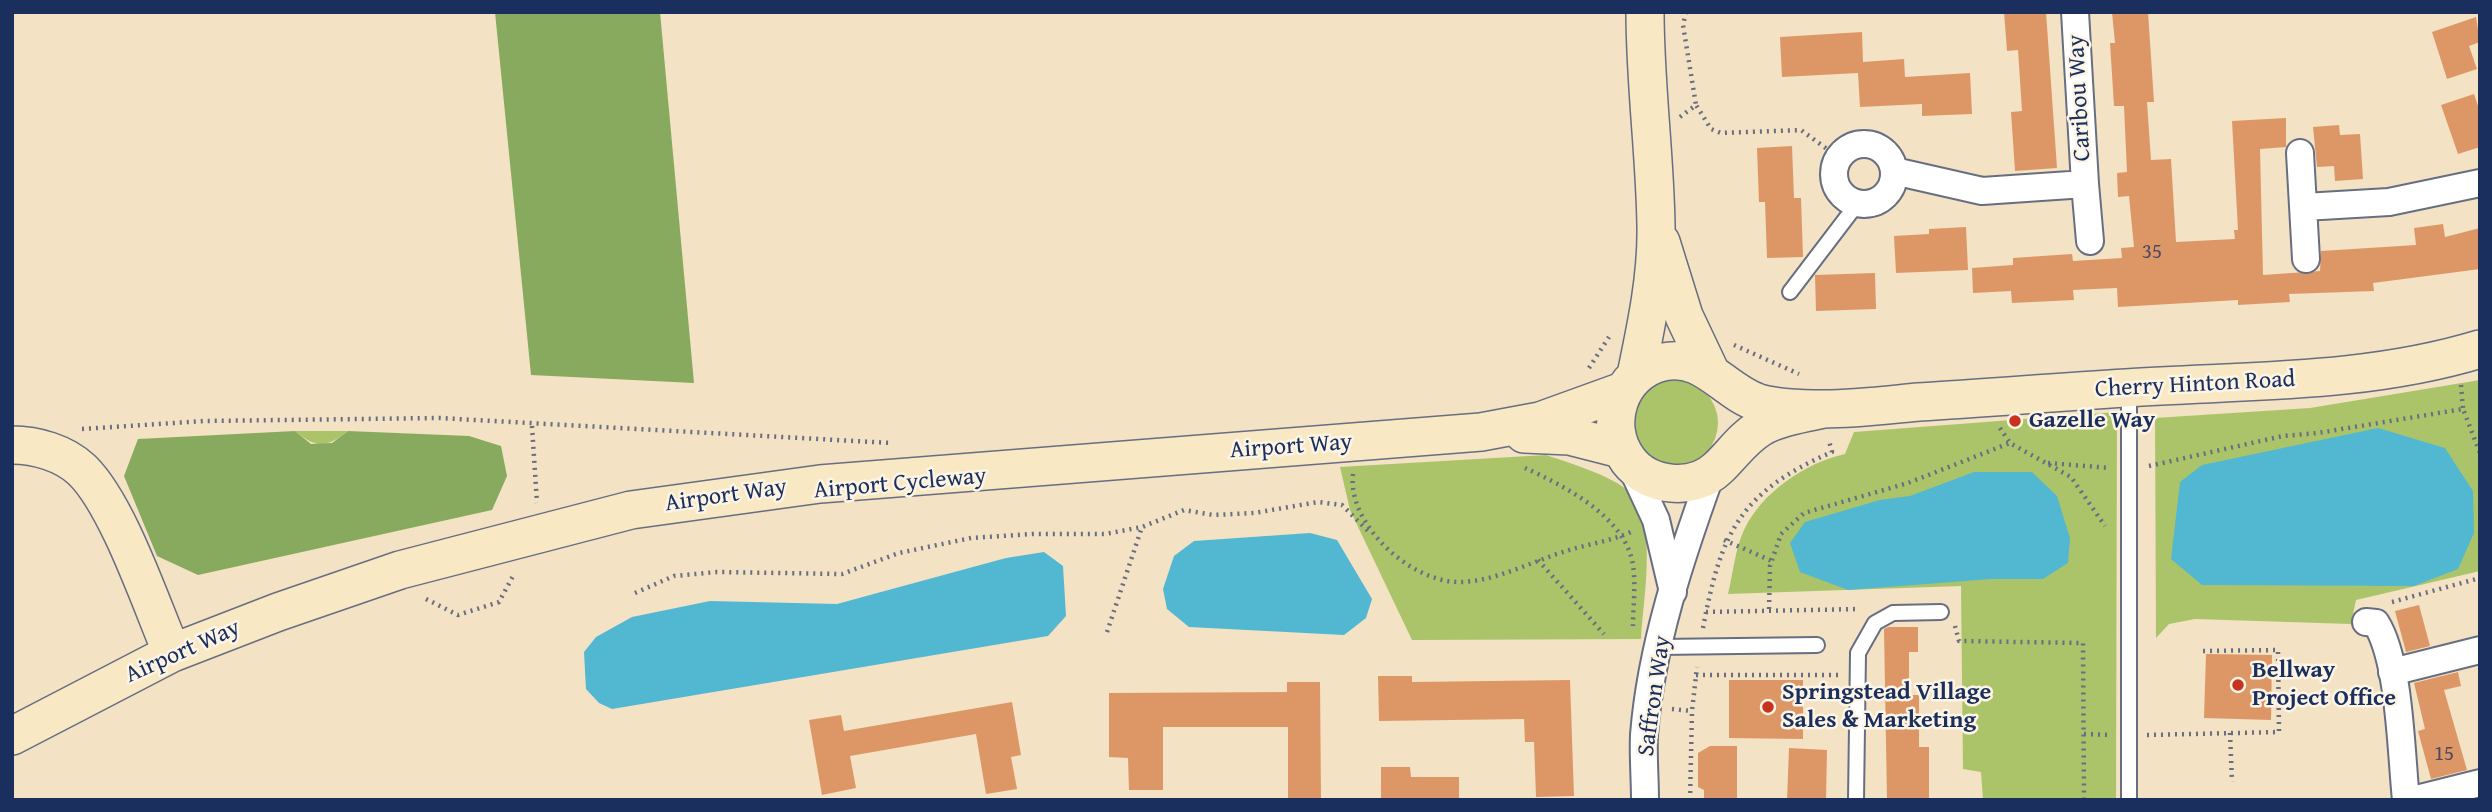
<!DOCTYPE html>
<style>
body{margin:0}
#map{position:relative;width:2492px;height:812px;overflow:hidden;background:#f3e2c4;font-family:"Gentium Book Plus",serif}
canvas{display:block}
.frame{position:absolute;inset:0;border:14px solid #1b2f5e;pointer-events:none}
</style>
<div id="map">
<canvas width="2492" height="812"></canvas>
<div class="frame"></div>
</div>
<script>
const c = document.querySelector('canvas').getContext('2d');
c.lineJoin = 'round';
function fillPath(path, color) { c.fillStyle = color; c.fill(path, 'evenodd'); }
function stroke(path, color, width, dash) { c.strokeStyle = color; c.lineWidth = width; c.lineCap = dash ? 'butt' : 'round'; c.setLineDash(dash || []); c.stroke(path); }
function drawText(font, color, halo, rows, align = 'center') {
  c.font = font + ' "Gentium Book Plus",serif'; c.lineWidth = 5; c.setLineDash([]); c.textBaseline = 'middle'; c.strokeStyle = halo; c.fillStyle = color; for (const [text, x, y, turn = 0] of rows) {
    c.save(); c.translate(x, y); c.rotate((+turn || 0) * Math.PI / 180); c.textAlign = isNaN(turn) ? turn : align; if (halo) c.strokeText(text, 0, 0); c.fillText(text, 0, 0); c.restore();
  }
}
const green = new Path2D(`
 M1632 423a43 43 0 1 1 86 0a43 43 0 1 1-86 0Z
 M2480,380V571L2356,600L2351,624L2195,619L2169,624L2156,638L2155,418L2310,408Z
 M2117,412L2116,800H1983L1981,772L1963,769L1961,586L1728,594C1733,574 1735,549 1744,530C1762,492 1805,463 1845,454L1854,432Z
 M295,431H348C326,448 317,449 295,431Z
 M1546,455C1566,462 1621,478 1633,496C1657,530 1643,599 1641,639L1412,640L1350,510L1340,467Z`);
const forest = new Path2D(`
 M495,12H660L694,383L531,375Z
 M295,431L311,444L332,443L348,431L469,436L501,446L507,476L492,510L198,575L157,556L124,476L138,439Z`);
const water = new Path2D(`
 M2378,428L2445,448L2473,491L2474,533L2458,569L2414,586L2202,585L2171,559L2180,482L2202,465Z
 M1974,472H2032L2057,496L2070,538L2068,563L2043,579H1991L1848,590L1800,572L1790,543L1805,522L1880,500L1910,496Z
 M1310,533L1337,540L1372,599L1366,618L1344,635L1189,627L1167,609L1163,589L1174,556L1194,541Z
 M1044,552L1063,566L1066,616L1048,636L612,709L599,703L586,689L584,652L596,637L632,617L710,601L837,604L1006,558Z`);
const building = new Path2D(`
 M2004,12H2046L2057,168L2015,171L2011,112L2022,111L2018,50L2007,51Z
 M2112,12H2148L2154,102H2147L2151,160L2171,159L2176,242L2235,239L2234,230H2238L2232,121L2286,118V147L2260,149L2263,275L2320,271L2321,251L2416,245L2414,228L2443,224L2445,237L2480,228V269L2373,283L2374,291L2289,294L2290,302L2238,305V300L2118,307L2117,288L2073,290L2074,300L2012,303L2011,291L1973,293L1972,268L2013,265V258L2042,256L2072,254L2073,261L2122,258L2121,248L2134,247L2129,196L2118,197L2117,173L2127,172L2124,106H2114L2110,43H2115Z
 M2476,17L2480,42L2469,46L2477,69L2447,79L2432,32Z
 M1862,32L1863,62L1904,59L1905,77L1970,73L1972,114L1922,116V104L1860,107L1858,73L1782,77L1780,37Z
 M2474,94L2480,112V147L2458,154L2441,105Z
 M2339,125L2340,135L2360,134L2363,179L2335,181L2334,166L2317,167L2313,127Z
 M1792,146L1794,198H1801L1803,257L1767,258L1765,202H1759L1757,148Z
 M1966,227L1968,270L1896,273L1894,236L1929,234V229Z
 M1875,273L1876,309L1816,311L1815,275Z
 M2419,605L2430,646L2406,652L2395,611Z
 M1888,627H1918V652H1909V695H1919V747H1929V800H1887L1884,629Z
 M2206,654L2272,655L2271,720L2204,718Z
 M2458,672L2461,686L2444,690L2467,770L2431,779L2418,731L2425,729L2414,683Z
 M1378,676H1412V682L1570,680L1574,796L1536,797L1534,742H1525L1524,719L1379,721Z
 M1729,680H1803V739L1729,738Z
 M1287,682H1320L1321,799L1288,800V727H1163V790H1129L1128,758L1109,757V693L1287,692Z
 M1012,702L1021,755L1011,757L1017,789L986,794L976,734L850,756L856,788L822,795L809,720L841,715L844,731Z
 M1710,746H1737V800H1704V790L1698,787V753Z
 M1789,748L1827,750L1826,800H1787Z
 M1381,767H1410L1411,777H1459V800H1381Z`);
const path = new Path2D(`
 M1686,12L1683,25L1696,105
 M1680,117L1696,105L1711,129L1721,133L1801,130L1838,157
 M1734,345L1799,374
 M1589,368L1609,337
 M2461,385L2463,409
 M532,426L537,503
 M2000,428L2010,443L2071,477L2105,526
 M82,429L204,421L439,418L891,443
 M2048,463L2110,468
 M2149,466L2283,436L2318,433L2463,409L2480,453
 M1525,468C1565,486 1627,518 1633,566C1636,585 1633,607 1633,626
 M1353,474C1347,524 1410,582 1459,582C1494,582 1533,561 1566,551C1588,544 1612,541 1633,531
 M1724,540L1772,561
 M1538,560L1604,634
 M635,593L674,576L717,572L842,574L899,553L971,538L1032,534H1105L1142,527L1184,510L1213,515L1254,513L1318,502L1342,505L1370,533
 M426,599L458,615L499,602L513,576
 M2392,602L2480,578
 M1769,609L1770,566L1781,534L1804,513L1908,483L2010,443
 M1706,612L1860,609
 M1955,626L1959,641L2083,643L2084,800
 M1703,628C1721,532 1740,492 1832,452L1829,441
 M1107,632L1142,527
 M1696,675H1839
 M1672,709L1692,711
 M2230,733L2232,782
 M2084,734L2111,735
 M2147,735L2279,732L2278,650L2201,651
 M1690,800L1692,711L1697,667`);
const lane = new Path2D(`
 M1790,292L1857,204
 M2129,388V800
 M1659,647L1817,645
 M1856,800L1858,653L1875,623L1893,613L1941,612`);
const street = new Path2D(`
 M1834 174a30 30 0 1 1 60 0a30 30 0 1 1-60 0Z
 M2300,153L2306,259
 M1894,171L1982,191L2085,184L2075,12
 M2085,184L2090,241
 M2304,207L2389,202L2480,183
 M1630,464L1656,520L1673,592
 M2366,622L2376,623C2400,661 2401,753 2406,800
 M2392,672L2480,650
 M1645,800C1645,778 1643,756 1644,735C1651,646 1681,557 1711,474
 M2412,800L2480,783`);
const secondary = new Path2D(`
 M1661,242L1684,316L1710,371
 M1636,375C1646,327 1657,276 1656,226C1655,155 1645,84 1645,12
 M1823,409C1803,414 1777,417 1760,428C1742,439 1733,454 1718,468C1693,492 1648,487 1628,460C1602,425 1619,372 1663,362C1704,353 1724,392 1759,403C1777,408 1804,409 1824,409C1855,409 1887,405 1919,402C1988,398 2057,392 2126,388C2245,380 2365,384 2480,349
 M1524,434L1570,436L1621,449
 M12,445C36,445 64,453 82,470C118,505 151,604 172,653
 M12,736L172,653L278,612L400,570L631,510L820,484L1481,432L1540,421L1623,391`);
const markers = [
 [2015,421,7,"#c8321e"],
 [2238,685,7,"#c8321e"],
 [1768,707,7,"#c8321e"]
];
const numberNames = [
 ["35",2152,253],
 ["15",2444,755]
];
const streetNames = [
 ["Caribou Way",2080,98,-93],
 ["Cherry Hinton Road",2195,385,-3],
 ["Airport Way",1291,447,-4],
 ["Airport Cycleway",900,484,-5],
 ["Airport Way",726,496,-8],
 ["Airport Way",183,652,-24],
 ["Saffron Way",1655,696,-82]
];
const poiNames = [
 ["Gazelle Way",2029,421],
 ["Bellway",2252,671],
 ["Project Office",2252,699],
 ["Springstead Village",1782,693],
 ["Sales & Marketing",1782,721]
];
fillPath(green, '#abc46a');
fillPath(forest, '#88aa5e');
fillPath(water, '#52b7d1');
fillPath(building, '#dd9766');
stroke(lane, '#676e82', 18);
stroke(street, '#676e82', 30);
stroke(secondary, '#676e82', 40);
stroke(path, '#676e82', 4.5, [2, 5]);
stroke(lane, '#fff', 14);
stroke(street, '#fff', 26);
stroke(secondary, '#f8e8c3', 37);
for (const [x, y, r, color] of markers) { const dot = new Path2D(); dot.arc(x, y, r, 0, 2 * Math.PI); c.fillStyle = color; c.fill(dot); stroke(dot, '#fcf5e5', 2.5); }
drawText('21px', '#4c4960', null, numberNames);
drawText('24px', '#1b2f5e', '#fcf5e5', streetNames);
drawText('bold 24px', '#1b2f5e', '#fcf5e5', poiNames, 'left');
</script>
